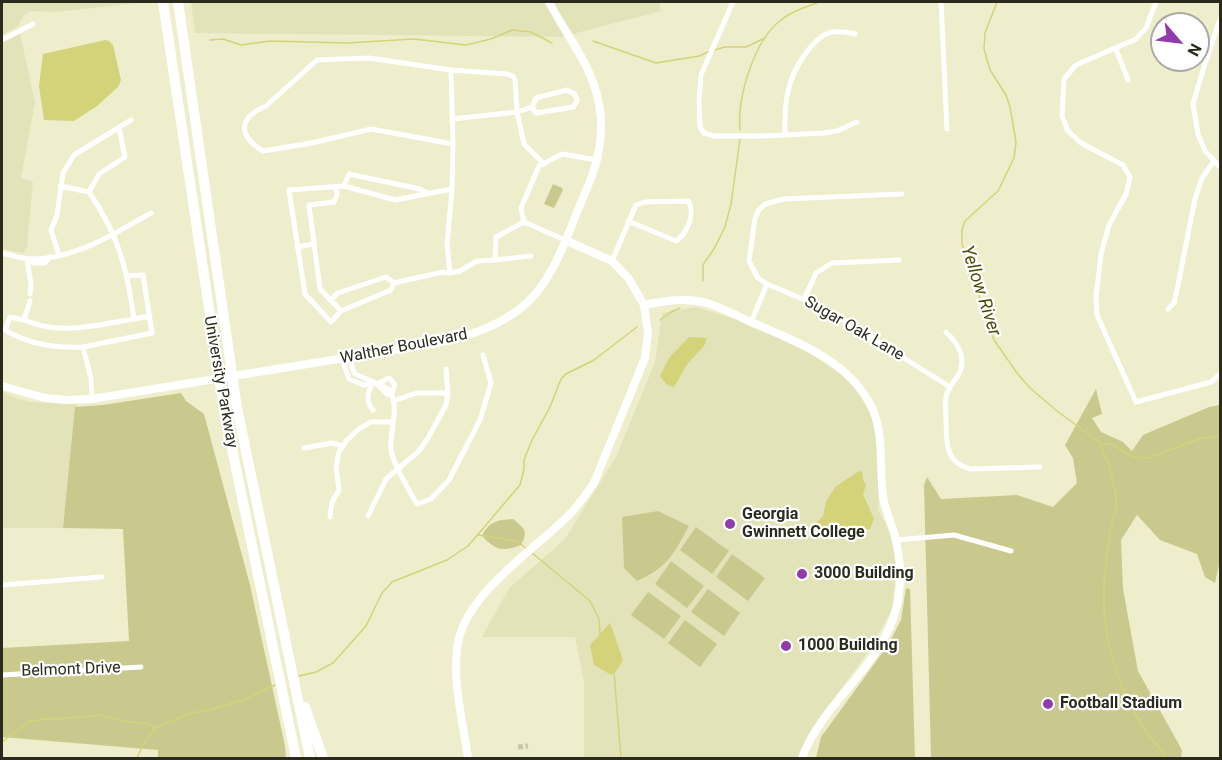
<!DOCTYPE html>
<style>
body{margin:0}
#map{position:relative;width:1222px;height:760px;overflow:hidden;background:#eec;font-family:Roboto,sans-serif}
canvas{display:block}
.frame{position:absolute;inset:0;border:3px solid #2a2a1d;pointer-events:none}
.north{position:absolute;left:1150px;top:12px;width:60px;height:60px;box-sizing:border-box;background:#fff;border:2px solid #aaaaa5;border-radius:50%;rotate:118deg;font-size:16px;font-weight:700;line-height:24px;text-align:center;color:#2a2a1d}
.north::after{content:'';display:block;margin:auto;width:21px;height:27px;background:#913caa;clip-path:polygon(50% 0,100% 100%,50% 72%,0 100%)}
</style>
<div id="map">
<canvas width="1222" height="760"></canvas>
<div class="frame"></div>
<div class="north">N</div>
</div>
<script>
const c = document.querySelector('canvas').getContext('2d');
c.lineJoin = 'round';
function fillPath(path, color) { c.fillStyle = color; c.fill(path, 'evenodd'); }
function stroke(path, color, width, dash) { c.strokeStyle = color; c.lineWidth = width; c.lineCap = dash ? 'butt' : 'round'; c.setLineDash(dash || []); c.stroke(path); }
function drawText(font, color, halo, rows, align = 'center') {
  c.font = font + ' Roboto,sans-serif'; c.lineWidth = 4.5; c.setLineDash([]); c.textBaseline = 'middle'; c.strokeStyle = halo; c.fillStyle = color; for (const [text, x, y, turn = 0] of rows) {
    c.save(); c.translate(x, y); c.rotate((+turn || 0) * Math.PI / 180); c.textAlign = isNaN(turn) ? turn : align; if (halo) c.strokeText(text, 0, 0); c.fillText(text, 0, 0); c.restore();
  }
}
const built = new Path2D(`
 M2,2H149L56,12L30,11L24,15L18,26L2,35Z
 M191,2H660L661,11L561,37L195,33Z
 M20,33L35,103L21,178L33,182L27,247L24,253L2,249V43Z
 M696,307L777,332L863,389L880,427L878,509L898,548L892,610L867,653L811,730L799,758H584V683L575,637H482L509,588L565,539L616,457L655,362L662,313Z
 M2,390L13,397L30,402L77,404L63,528H2Z`);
const green = new Path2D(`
 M553,184L562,188L563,190L554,208L544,204Z
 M1096,389L1102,414L1092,418L1101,432L1123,442L1132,451L1143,435L1209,407L1220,405V560L1215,583L1205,577L1197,554L1160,540L1137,515L1121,540L1123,589L1138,671L1182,750L1181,758H931L924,485L927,477L941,499L1017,495L1053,507L1077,483L1073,458L1065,445Z
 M181,393L186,401L204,414L250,585L285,746L286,758H158V750L2,737V648L129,641L123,529L63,528L75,407L103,405Z
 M658,511L689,526C674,554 667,568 637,581L624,568L622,517Z
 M513,519C524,528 529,531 521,545C503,552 495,550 482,536C489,521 498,520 513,519Z
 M696,527L729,551L712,574L680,550Z
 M732,554L765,578L748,601L716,577Z
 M671,561L704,586L687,608L655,584Z
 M906,588L910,589L915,758H816L821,737L888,645L901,620Z
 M708,589L740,613L724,636L691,612Z
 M648,592L681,616L664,639L631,615Z
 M685,620L717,644L700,667L668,643Z`);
const water = new Path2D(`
 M105,40L109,41L113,45L121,80L118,87L97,106L74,121L44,120L39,86L43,54Z
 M689,337L707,338L704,346L688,363L674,387L667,385L660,376L669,358Z
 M859,471L862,472L863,480L866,485L863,494L874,519L870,529L861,530L850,526L838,531L817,530L814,525L823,516L826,502L835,487Z
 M610,623L623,660L618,669L611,675L594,665L590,645Z`);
const stream = new Path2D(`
 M997,2L985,33L984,49L990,70L1006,95L1010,107L1016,142L1014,158L998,191L965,221L962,230V245L971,263L976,287L994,340L1017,373L1030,388L1057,411L1099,442L1109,465L1116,494V508L1110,531L1104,581V612L1108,642L1116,670L1126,698L1145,730L1167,758
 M210,40L223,39L241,45L270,41L347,43L414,39L466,45L491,39L512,30L531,32L552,43
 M593,41L656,63L699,56L710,51
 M714,50L725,47H746L765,38
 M740,130C737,98 754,40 781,20C791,11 806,7 819,2
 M703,281V265L715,247L725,227L731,204L740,139
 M660,320L671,312L680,308
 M1100,443L1113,445L1133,457L1148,458L1202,438L1220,436
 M478,535L517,541L527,549
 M531,552L590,601L599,619L600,635
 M614,672L621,758
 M299,676L316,672L333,663L366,626L382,593L392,582L447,560L468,546L520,485L524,469V460L532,440L550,407L561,379L566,374L594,360L637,327
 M2,742L28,722L43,719H61L98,715L128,722L148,724L154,727
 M137,758L144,743L155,728L191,713L209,710L246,699L275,685`);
const streetTunnel = new Path2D(`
 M518,747L528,746`);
const street = new Path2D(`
 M733,2L701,75L699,102L700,127L704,133L714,136H763L824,133L837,131L857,122
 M941,2L947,129
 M1156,2L1146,28L1136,39L1076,65L1064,79L1062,116L1068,131L1081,143L1123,165L1130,177L1126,194L1109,225L1101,254L1096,297L1097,315L1136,402L1211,382L1220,374
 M1220,19L1203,70L1193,104L1198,134L1205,151L1220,167
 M2,40L33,24
 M1116,49L1128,80
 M451,70L453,144L371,129L312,143L263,151C238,136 238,118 266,106L317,60L369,58L451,70L507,74L513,76L515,80L517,112L452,119
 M532,107L536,98L567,90L575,94L577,101L573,107L536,113L532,107L517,112L524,144L544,164
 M785,134C784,103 787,78 806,53C811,46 818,38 826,34C835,30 846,32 855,34
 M453,144L452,191L447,244L450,273L460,271L477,261L495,260
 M60,186L89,192L99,174L125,157L119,128
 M344,186L349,174L420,189L427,193
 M336,187L337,195L334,202L309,205L320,289L341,311
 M902,194L784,199L765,204L758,211L755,218L749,261L758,278L767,284L824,308L950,387
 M524,222L496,237L495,260L531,256
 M565,240L524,222L521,208L539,166L562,154L597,160
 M297,247L314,244
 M2,253C11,255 20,258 29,259C75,260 113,234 151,213
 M59,255L51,230L57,215L63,173L74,155L131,120
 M27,259L31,285L30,294
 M29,259L33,263H45L50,257
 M612,261L636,205L645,202L688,201C696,213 687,234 676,241L628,221
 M450,273L443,272L394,283L391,290L341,311L331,322L305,294L289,190L344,186L395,200L452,189
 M804,299L816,273L832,263L899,260
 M330,300L338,293L386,277L394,283
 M30,301L24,320C62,336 95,325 134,319C127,268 118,234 89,192
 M1168,309L1174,303L1177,290L1195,199L1202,178L1214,161
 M134,319L150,316
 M24,320L10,317L5,330C30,345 55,348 83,347
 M751,322L767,284
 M946,332C959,344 968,361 957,377C953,383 947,390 946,397C945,404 946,413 946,420C947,443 944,461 970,469L1040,467
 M349,357L354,373C361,378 387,386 390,391C400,407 389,432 391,450C392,462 410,492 417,504L431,499L449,480L480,420L491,383L483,355
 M342,359L349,379L364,385L372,383
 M372,383C368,393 365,401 373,410
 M377,384L389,378L395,385L391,395
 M377,384L387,394L391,395
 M92,399L91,379L83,347L152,333L143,275L128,276
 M394,401L416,393H448
 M304,448L332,443L343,446
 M368,516L386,479L419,451L428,438L446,405L448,393L446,369
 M330,517L332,502L339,490L336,467L339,452L347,440L359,429L371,422H393
 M896,540L954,535L1011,551
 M2,585L102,577
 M2,675L141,667`);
const secondary = new Path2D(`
 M644,305C665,301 685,297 707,303C722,308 738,316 753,323C796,341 847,360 870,404C886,433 878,470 884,502C887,514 892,525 895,537C901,559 902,587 896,609C881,667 822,703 802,758
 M2,386L45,398L67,400L92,399L437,343C468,336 495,328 521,308C551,284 564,244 578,210C585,192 595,173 598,154C602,138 602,120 599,104C593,67 566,35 549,2
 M468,758C463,723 453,685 457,649C462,596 533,551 569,515C579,505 586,494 594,483L645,358L648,333L644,305L629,279L612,261L565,240`);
const highway = new Path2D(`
 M163,2L225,415L296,758
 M178,2L237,408L310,758
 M305,707L323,758`);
const markers = [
 [730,524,6,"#913caa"],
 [802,574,6,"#913caa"],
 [786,646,6,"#913caa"],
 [1048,704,6,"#913caa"]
];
const streetNames = [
 ["Sugar Oak Lane",854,329,30],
 ["Walther Boulevard",404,347,-11],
 ["University Parkway",220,382,80],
 ["Belmont Drive",71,670,-2]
];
const poiNames = [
 ["Georgia",742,515],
 ["Gwinnett College",742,533],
 ["3000 Building",814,574],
 ["1000 Building",798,646],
 ["Football Stadium",1060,704]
];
const waterNames = [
 ["Yellow River",980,291,72]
];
fillPath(built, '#e3e3ba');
fillPath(green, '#c9c98d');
fillPath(water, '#d4d379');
stroke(stream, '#d4d379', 1.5);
stroke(streetTunnel, '#c7c7a9', 5, [5, 2.5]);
stroke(street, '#fff', 5);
stroke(secondary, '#fff', 8);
stroke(highway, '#fff', 10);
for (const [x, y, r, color] of markers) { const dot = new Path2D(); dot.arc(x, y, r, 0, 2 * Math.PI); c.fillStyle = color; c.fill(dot); stroke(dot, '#fff', 2); }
drawText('16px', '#2a2a1d', '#fff', streetNames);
drawText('bold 16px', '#2a2a1d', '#fff', poiNames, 'left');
drawText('italic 18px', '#4d4b01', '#fff', waterNames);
</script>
